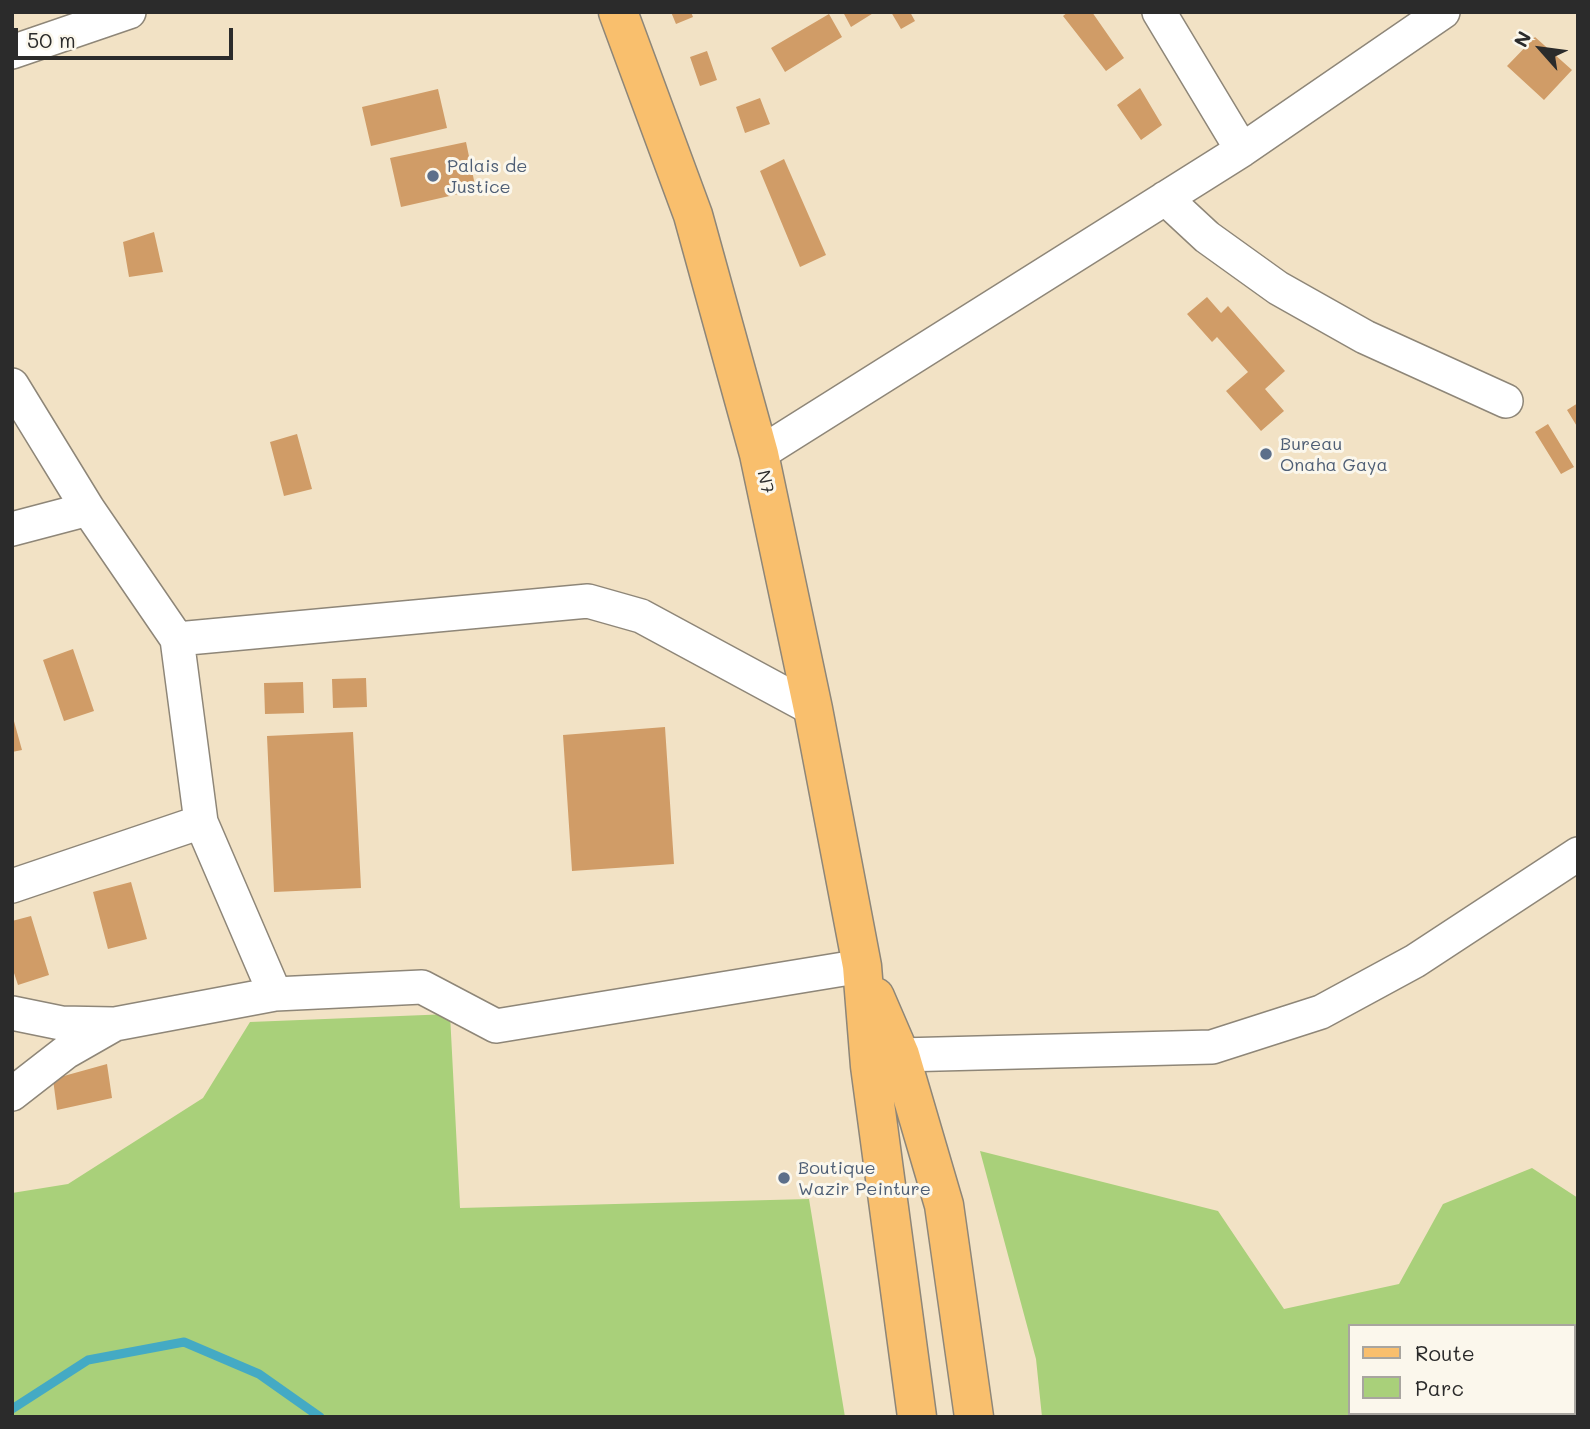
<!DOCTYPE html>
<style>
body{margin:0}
#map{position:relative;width:1590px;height:1429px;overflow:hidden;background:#f2e2c5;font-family:Mali,sans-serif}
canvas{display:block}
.frame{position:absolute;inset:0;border:14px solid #2b2b2b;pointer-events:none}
.legend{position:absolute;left:1348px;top:1324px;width:228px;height:91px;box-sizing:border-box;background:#fbf7ec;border:2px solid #a8a59f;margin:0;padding:9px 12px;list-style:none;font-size:21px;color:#2b2b2b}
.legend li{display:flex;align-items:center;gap:14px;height:35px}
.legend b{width:35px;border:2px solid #a8a59f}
.north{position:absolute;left:1506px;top:14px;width:70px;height:70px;-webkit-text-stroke:5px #fbf7ec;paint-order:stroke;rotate:298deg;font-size:19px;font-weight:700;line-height:28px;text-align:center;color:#2b2b2b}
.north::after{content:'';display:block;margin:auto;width:24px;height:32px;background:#2b2b2b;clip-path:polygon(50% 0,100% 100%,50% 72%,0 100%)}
.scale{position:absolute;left:14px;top:28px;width:219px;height:32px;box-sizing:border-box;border:4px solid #2b2b2b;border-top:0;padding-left:9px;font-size:21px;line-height:24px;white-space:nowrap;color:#2b2b2b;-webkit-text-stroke:5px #fbf7ec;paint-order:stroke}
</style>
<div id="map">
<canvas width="1590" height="1429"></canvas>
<div class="frame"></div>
<ul class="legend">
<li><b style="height:9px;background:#f9bf6d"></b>Route</li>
<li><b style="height:19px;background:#a9d07a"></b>Parc</li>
</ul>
<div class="north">N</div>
<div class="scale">50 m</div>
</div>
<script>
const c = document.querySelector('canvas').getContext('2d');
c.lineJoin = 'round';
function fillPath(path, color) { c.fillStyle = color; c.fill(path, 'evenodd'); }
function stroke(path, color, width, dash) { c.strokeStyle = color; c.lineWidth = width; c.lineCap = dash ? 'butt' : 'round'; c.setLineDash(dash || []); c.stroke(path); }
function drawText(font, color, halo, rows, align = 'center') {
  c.font = font + ' Mali,sans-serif'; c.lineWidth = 6; c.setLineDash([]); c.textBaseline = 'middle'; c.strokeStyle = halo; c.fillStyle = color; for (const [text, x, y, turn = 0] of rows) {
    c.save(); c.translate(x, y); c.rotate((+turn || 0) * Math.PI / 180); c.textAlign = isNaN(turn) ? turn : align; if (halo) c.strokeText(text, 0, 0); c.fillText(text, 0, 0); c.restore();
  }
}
const green = new Path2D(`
 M450,1014L460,1208L809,1199L845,1417H12V1193L68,1184L203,1098L250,1022Z
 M980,1151L1218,1211L1284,1309L1399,1284L1443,1204L1532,1168L1578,1198V1417H1042L1036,1359ZM1350,1326H1574V1413H1350Z`);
const stream = new Path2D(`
 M12,1409L88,1360L184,1342L259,1374L320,1417`);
const building = new Path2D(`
 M671,12H691L693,17L676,24Z
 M843,12H875L851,27Z
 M891,12H910L915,21L901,29Z
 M1068,12H1092L1124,58L1106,71L1063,16Z
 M829,14L842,37L785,72L771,48Z
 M1535,37L1572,70L1544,100L1507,66Z
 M707,51L717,80L700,86L690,57Z
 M1140,88L1162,125L1141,140L1117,105Z
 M438,89L447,128L371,146L362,107Z
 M760,98L770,124L745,133L736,107Z
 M466,142L476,190L401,207L390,158Z
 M784,159L826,255L800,267L760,171Z
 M154,232L163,272L129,277L123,242Z
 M1207,297L1221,313L1228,306L1285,371L1265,389L1284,411L1261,431L1226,391L1248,372L1217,337L1212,342L1187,314Z
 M1578,403V428L1567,410Z
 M1548,424L1574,467L1561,474L1535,432Z
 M297,434L312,489L284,496L270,442Z
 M73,649L94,711L64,721L43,660Z
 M366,678L367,707L333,708L332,679Z
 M303,682L304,713L265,714L264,683Z
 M12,714L22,750L12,752Z
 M665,727L674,864L572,871L563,735Z
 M353,732L361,888L274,892L267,736Z
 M131,882L147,939L108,949L93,892Z
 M31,916L49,975L18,985L12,967V921Z
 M107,1064L112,1098L57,1110L53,1079Z`);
const minor = new Path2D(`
 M1159,12L1242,150
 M12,52L129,12
 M1165,198L1207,237L1278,288L1365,337L1506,401
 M12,385L88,509L177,639L201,822L275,994
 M759,454L1242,150L1443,12
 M12,529L88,509
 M177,639L588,601L641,616L813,709
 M12,886L201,822
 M12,1013L61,1023L113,1024
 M900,1055L1212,1047L1321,1012L1415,961L1578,854
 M12,1094L66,1052L115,1024L275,994L422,987L496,1026L862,966`);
const primary = new Path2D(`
 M618,12L693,215L759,454L813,709L862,966L870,1066L917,1417
 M875,997L900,1055L944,1205L974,1417`);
const markers = [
 [433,176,7,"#5c6f8a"],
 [1266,454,7,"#5c6f8a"],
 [784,1178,7,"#5c6f8a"]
];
const serviceNames = [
 ["Palais de",447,166],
 ["Justice",447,187],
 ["Bureau",1280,444],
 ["Onaha Gaya",1280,465],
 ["Boutique",798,1168],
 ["Wazir Peinture",798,1189]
];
const streetNames = [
 ["N7",765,482,78]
];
fillPath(green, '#a9d07a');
stroke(stream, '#44aac4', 9);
fillPath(building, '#d09c67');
stroke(minor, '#8e8678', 36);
stroke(primary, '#8e8678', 41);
stroke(minor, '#fff', 33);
stroke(primary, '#f9bf6d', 38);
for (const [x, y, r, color] of markers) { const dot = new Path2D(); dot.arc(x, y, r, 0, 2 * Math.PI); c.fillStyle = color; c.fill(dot); stroke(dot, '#fbf7ec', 2.5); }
drawText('18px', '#4e5e75', '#fbf7ec', serviceNames, 'left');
drawText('18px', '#2b2b2b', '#fbf7ec', streetNames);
</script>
